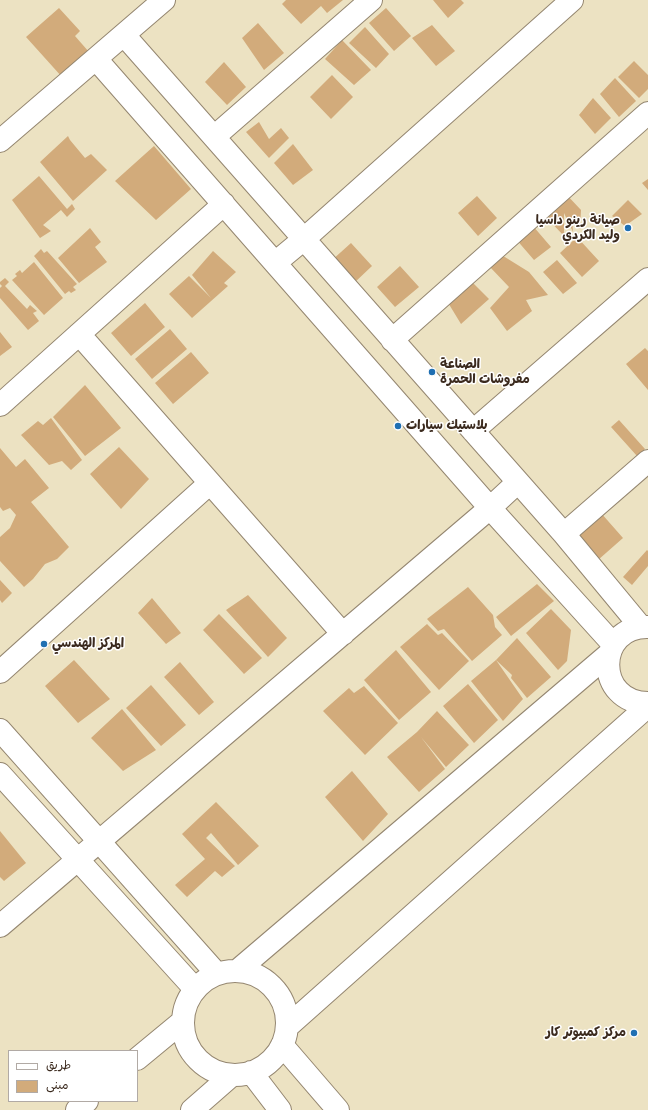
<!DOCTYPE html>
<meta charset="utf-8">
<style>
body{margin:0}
#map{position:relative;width:648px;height:1110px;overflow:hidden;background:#ece2c2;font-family:"Balsamiq Sans","Playpen Sans Arabic",sans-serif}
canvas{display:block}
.legend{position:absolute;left:8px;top:1050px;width:130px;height:52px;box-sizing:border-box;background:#fff;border:1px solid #b1aaa5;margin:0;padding:5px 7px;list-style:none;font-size:12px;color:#3b2a1e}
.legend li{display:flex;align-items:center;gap:8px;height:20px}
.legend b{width:20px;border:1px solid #b1aaa5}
</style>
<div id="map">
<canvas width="648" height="1110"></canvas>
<ul class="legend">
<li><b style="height:5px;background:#fff"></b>طريق</li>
<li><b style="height:11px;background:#d2ab7b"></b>مبنى</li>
</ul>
</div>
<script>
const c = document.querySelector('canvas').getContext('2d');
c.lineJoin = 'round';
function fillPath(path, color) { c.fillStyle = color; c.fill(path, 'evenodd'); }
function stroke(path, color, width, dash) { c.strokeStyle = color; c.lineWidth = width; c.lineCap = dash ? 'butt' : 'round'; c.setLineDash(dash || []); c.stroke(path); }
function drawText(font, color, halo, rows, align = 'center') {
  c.font = font + ' "Balsamiq Sans","Playpen Sans Arabic",sans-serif'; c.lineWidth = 3; c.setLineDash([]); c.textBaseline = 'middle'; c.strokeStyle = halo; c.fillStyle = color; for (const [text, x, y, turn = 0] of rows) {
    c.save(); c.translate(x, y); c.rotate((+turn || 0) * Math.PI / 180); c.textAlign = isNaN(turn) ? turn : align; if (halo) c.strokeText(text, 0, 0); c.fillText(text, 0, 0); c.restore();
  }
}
const building = new Path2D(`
 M286,0H343L327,13L321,6L301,24L282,4Z
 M433,0H461L464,3L448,18Z
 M59,8L80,31L75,36L89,52L62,77L26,37Z
 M386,8L411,36L394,51L369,23Z
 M258,23L284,53L264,70L242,38Z
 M432,25L455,51L436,66L412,38Z
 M365,27L389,54L376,68L349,43Z
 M342,40L371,70L354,85L325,59Z
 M634,61L648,75V89L639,98L618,77Z
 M224,62L246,87L227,105L205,82Z
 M332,75L353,97L331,119L310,97Z
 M615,78L636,101L619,117L600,94Z
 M593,98L611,118L595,134L579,115Z
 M259,122L269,139L281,128L289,138L269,158L246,132Z
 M68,136L70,140L85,158L91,154L107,170L73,201L40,162Z
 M293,144L313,170L293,185L274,163Z
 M154,146L191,189L156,220L115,181Z
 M39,176L67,209L72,204L75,209L67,217L61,210L43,225L51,231L40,238L12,200Z
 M648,179V190L642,183Z
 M565,193L581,210L580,229L572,217L573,232L564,213V236L543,214Z
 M477,196L497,218L478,236L458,213Z
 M628,200L642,214L625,226L612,216Z
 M533,226L551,247L534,260L515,238Z
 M90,228L101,242L95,247L107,262L79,283L58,258Z
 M577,237L599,261L582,277L560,253Z
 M351,243L372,266L353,284L331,261Z
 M41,249L44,253L47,251L77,284L73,287L76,290L71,293L69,291L65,294L34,256Z
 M213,251L236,272L224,283L228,286L192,318L169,294L189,276L211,298L192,275Z
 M500,254L529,272L548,295L526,300L532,311L507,331L490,308L509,287L489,266Z
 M557,260L577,283L563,294L543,272Z
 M34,262L63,298L44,315L12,280L17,276L15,274L20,270L22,273Z
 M400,266L419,287L395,307L377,287Z
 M5,278L9,282L5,286L27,309L30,305L37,311L33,313L39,321L28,330L0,298V288L2,286L0,284V282Z
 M470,280L489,299L461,324L447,301Z
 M145,303L165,327L131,356L111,333Z
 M170,329L187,349L152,379L135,359Z
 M0,332L12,347L0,356Z
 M645,348L648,351V390L626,364Z
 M191,352L209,373L173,404L155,383Z
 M85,385L121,428L85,456L53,417Z
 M51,418L82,460L71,470L62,461L49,465L21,435L38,421L43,425Z
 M619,420L645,449L637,456L611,427Z
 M119,447L149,479L121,509L90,474Z
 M0,448L16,467L25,459L49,488L31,502L69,547L57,559L45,564L33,579L24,587L0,561V537L10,528L16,515L10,508L3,511L0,507Z
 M601,513L623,538L598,560L576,535Z
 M647,550L648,551V566L632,585L623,577Z
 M0,580L12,593L2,603L0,600Z
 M537,584L554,601L511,636L496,617Z
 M468,587L493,615L495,627L502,635L472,661L444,629L438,631L427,619Z
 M248,595L287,638L268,657L226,610Z
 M152,598L181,633L166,644L138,613Z
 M551,609L571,630L567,661L558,670L526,633Z
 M219,614L262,658L244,674L203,630Z
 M427,624L438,635L442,633L469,661L439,690L400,647Z
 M517,638L551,677L527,698L511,678L512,675L496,660Z
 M396,650L431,692L399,720L364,680Z
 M74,660L110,699L78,723L45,686Z
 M496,660L523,699L503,721L471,681Z
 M180,662L214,702L199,715L164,677Z
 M468,684L498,720L474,743L443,706Z
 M151,685L186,725L161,746L126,708Z
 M364,686L398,723L365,755L323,711L349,688L354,693Z
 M122,709L156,750L123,771L91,738Z
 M437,711L469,745L446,767L421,737L445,769L419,792L387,757L417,732Z
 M352,771L388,814L363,841L325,797Z
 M216,802L259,846L238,865L211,833L206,838L235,866L222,877L215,871L187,897L175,885L205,859L182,834Z
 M0,831L26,863L4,881L0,877Z`);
const minor = new Path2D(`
 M124,35L564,534L641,627
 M96,59L490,508L613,644
 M214,137L371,0
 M0,141L164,0
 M275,263L304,239L572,0
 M79,334L343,634
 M392,340L648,113
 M0,405L224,204
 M473,431L648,279
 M564,534L648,461
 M648,627C595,626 595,703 648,703
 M0,672L210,483
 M0,730L217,974
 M0,774L195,989
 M0,926L490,508L518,482
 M237,971L609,654
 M183 1023a52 52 0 1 1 104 0a52 52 0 1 1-104 0Z
 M287,1027L648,706
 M282,1045L338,1110
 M137,1059L183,1021
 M251,1072L280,1110
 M77,1110L87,1101
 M192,1110L232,1075`);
const markers = [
 [628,228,4,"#1f6fb2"],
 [432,372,4,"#1f6fb2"],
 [398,426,4,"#1f6fb2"],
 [44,644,4,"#1f6fb2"],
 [634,1033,4,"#1f6fb2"]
];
const poiNames = [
 ["صيانة رينو داسيا",620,221,"right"],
 ["وليد الكردي",620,236,"right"],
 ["الصناعة",440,365],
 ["مفروشات الحمرة",440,380],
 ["بلاستيك سيارات",406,426],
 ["المركز الهندسي",52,644],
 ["مركز كمبيوتر كار",626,1033,"right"]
];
fillPath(building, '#d2ab7b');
stroke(minor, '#948670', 24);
stroke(minor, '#fff', 22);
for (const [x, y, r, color] of markers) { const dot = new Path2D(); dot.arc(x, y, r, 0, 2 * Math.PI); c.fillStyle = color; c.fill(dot); stroke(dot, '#fff', 1.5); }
drawText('bold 13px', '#3b2a1e', '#fff', poiNames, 'left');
</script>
